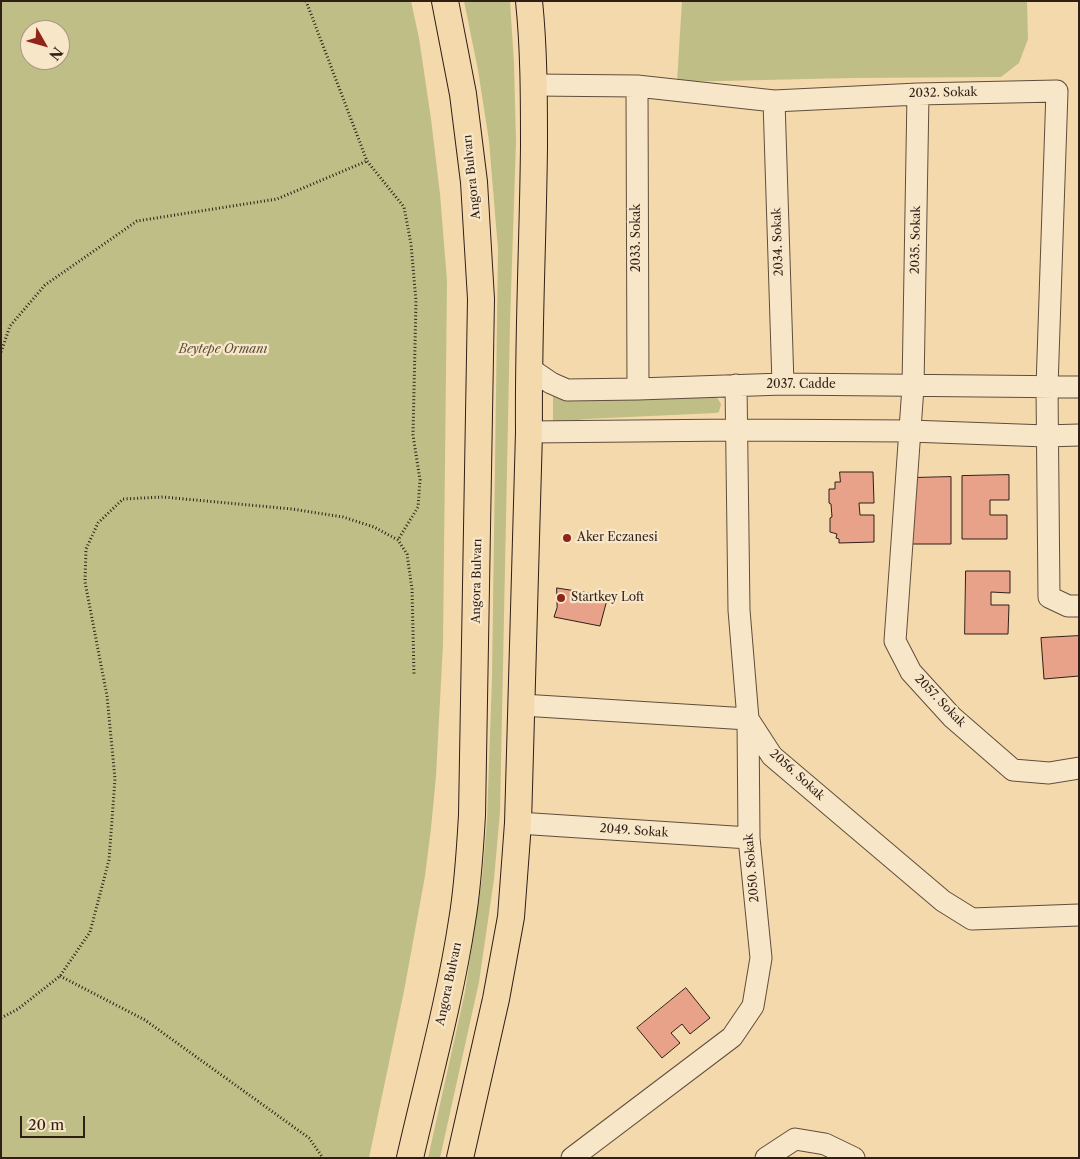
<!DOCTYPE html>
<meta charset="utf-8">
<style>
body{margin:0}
#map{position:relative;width:1080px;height:1159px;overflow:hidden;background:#f4d9ac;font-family:"Libre Caslon Text",serif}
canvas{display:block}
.frame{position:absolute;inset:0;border:2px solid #2f1f17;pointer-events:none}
.north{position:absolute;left:20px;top:20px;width:50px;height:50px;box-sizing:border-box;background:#f8e6c9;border:1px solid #a89682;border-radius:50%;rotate:128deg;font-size:14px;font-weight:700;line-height:20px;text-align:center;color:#2f1f17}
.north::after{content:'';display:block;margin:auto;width:18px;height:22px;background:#8f2418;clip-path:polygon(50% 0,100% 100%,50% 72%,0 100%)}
.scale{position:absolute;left:20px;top:1116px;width:65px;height:22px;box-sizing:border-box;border:2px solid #2f1f17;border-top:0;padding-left:6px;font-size:15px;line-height:18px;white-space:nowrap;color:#2f1f17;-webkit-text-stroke:4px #f8e6c9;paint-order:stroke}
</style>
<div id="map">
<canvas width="1080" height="1159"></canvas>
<div class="frame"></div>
<div class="north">N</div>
<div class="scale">20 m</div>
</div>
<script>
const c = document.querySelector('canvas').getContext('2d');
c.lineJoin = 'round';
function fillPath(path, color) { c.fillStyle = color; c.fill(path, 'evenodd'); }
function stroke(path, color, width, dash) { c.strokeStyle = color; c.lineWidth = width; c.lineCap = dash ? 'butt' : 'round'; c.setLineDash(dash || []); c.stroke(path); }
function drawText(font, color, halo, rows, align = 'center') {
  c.font = font + ' "Libre Caslon Text",serif'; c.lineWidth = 4.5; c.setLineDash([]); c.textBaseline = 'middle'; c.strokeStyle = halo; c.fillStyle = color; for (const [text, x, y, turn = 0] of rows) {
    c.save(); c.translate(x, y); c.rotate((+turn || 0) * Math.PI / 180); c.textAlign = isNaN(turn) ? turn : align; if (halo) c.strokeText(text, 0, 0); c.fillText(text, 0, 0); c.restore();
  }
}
const green = new Path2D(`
 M1,1H411L419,38L431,119L440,194L447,281L443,644L436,776L431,828L425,876L404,991L369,1158H1ZM30,30H60V60H30Z
 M464,1H510L514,63L516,142L510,323L500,812L494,879L479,982L440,1158H428L465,992L482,879L487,820L492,678L498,249L489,141L478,70Z
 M682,1H1027L1028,39L1019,63L1001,77L851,78L677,82Z
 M707,395L716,396L721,404L719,412L716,413L586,419L553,423V396L566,400L577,401Z`);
const building = new Path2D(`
 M840,472H873L874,503H859L860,515H874V542L839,543V539L836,538L837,534L830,532V518L832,517L831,504L829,503V489H835V482H840Z
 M1009,475V500H990V515H1007V539H962V476Z
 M951,477V544H911V478Z
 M966,571H1010V593L991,592V605H1009L1008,634H965Z
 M557,588L608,596L600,626L554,617L557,608Z
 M1079,636V676L1044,679L1041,638Z
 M686,988L710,1018L690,1034L682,1024L671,1033L680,1043L662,1058L637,1028Z`);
const path = new Path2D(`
 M306,1L367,161L404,207L411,244L416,301L413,435L420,480L418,507L398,540
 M1,352L10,326L45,285L137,221L277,199L367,161
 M60,976L145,1020L309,1138L323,1158
 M1,1018L18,1009L60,976L90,932L109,860L115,779L107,696L85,582L86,549L98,523L123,499L163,497L292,509L343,517L374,527L398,540L407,554L412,589L414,675`);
const minor = new Path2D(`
 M534,85L637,86L774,101L918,94L1057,91L1047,387L1049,597L1068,606H1079
 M637,86L638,389
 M918,94L913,387L895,641L911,672L952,717L1013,770L1049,773L1079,768
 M774,101L783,384
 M529,368L551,383L567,390L638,389L783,384L1079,387
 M736,385L739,610L748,719L772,756L943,901L972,919L1079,915
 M529,432L737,430L910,431L1046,436L1079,435
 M522,705L748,719L749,838L761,958L753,1006L732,1037L572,1158
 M518,823L749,838
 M766,1158L795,1139L825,1144L854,1158`);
const major = new Path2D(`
 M410,1158C428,1079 450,1000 462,921C468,886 470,850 472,815L481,299L474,182L463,94L445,1
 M460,1158L496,999L511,917L518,823L529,432C528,337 533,241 534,146C534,98 534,49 529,1`);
const markers = [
 [567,538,5,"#8f2418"],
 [561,598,5,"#8f2418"]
];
const streetNames = [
 ["2032. Sokak",943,93,-1],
 ["Angora Bulvarı",472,177,-96],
 ["2033. Sokak",637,238,-90],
 ["2035. Sokak",916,240,-89],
 ["2034. Sokak",778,242,-92],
 ["2037. Cadde",801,385],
 ["Angora Bulvarı",477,581,-89],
 ["2057. Sokak",940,701,46],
 ["2056. Sokak",797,775,42],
 ["2049. Sokak",634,831,4],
 ["2050. Sokak",752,868,-95],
 ["Angora Bulvarı",449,984,-78]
];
const parkNames = [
 ["Beytepe Ormanı",223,350]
];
const poiNames = [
 ["Aker Eczanesi",577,538],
 ["Startkey Loft",571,598]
];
fillPath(green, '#bfbe87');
fillPath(building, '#e8a289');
stroke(building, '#2f1f17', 1);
stroke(minor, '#604e3c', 23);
stroke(major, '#2f1f17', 28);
stroke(path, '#2f1f17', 3, [1, 2.5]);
stroke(minor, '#f8e6c9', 21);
stroke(major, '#f4d9ac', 26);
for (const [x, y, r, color] of markers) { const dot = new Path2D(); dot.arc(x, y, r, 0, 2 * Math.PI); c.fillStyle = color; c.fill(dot); stroke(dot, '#f8e6c9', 2); }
drawText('12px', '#2f1f17', '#f8e6c9', streetNames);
drawText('italic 12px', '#5a4f39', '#f8e6c9', parkNames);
drawText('12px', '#2f1f17', '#f8e6c9', poiNames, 'left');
</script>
